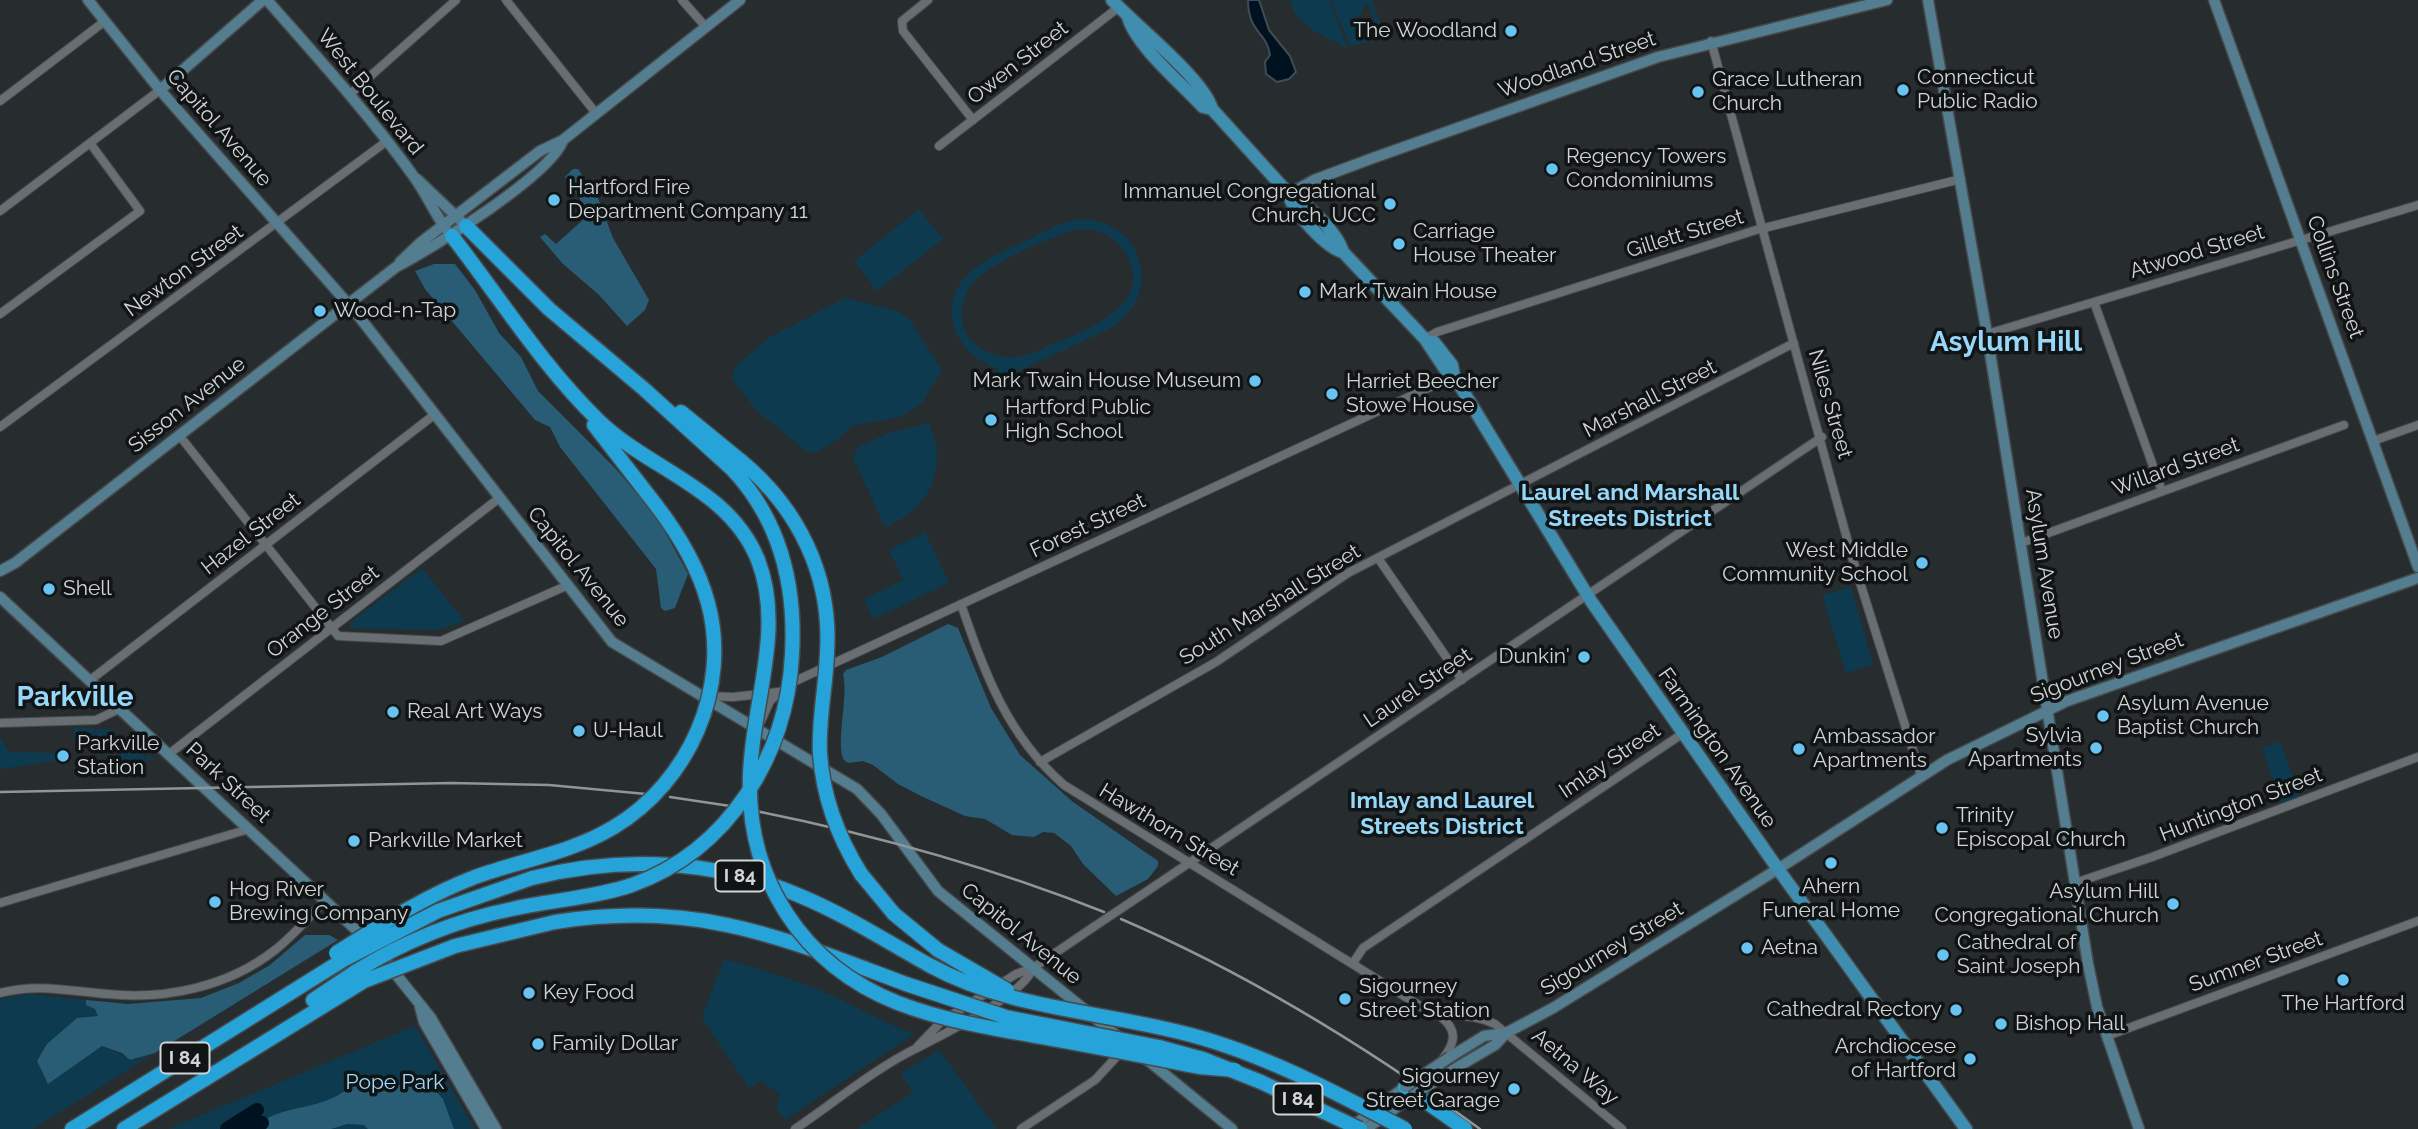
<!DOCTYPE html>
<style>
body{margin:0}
canvas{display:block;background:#272c2e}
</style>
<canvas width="2418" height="1129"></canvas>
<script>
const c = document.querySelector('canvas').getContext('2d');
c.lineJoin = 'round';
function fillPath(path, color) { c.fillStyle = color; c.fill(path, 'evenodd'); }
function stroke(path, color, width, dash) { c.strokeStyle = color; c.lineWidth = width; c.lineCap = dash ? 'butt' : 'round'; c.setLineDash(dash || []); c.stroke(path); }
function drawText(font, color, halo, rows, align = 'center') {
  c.font = font + ' Raleway,sans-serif'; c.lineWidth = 7; c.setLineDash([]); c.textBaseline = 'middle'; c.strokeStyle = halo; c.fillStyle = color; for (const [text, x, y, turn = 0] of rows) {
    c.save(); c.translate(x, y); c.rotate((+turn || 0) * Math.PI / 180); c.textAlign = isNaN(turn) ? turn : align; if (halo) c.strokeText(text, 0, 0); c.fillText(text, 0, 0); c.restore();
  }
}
const green = new Path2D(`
 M1290,0H1329L1348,49C1328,36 1295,28 1290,0Z
 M1331,0H1372L1381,24L1378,31L1368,4L1363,6V13L1355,17L1360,35L1367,33L1370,42L1350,46Z
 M919,209L943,239L877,291L854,261Z
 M1080,219C1145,219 1165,297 1109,329L982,388L977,379L999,369C980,363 964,351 956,332C936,280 988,258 1025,241C1043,232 1060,222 1080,219ZM1080,229C1098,229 1115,236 1125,252C1160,309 1074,334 1037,351C994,372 942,335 969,288C981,266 1055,234 1080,229Z
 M845,298L898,311L910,320L942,370L922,403L900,417L852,426L837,440L815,453L806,451L756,410L732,379L734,368L767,339Z
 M929,423C949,467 930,510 885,527L853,458L858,447L889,433Z
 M925,532L949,583L873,619L864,599L903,580L889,550Z
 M422,568L464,621L439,630L350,628L351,622Z
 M1851,587L1873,664L1846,673L1822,595Z
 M74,728H94V735L97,729L115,730L111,731L117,736L107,746L100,745L96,738L73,739Z
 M0,737L9,752L68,753H61V760L0,769Z
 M127,737L145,758L148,754L154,760L111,759L106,757L110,753L115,758L123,753L116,747L119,744L124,749L132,744Z
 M2280,741L2300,796L2281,803L2262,748Z
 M724,959C764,970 807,983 844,1001C868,1013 889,1025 914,1034L785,1120L776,1109L780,1094L761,1081L749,1088L702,1018Z
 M29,994L86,1000L98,1014L95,1018H77L47,1044L37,1061L45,1080L53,1082L63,1072L102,1046L135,1060L155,1053L33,1129H0V999Z
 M415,1026L475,1129H168Z
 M939,1050L997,1129H857L913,1092L901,1073Z`);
const forest = new Path2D(`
 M573,169H578L598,198L613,238L649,300L645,310L627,326L598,294L563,264L540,237L545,234L556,244L584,219L580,199L565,177Z
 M434,264H455L475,290L499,333L521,357L538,391L616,469L657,517L688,574L675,608L665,611L661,608L656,569L560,447L550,427L535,420L425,289L415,271Z
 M948,624L958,628L991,708L1020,755L1073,802L1158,861V866L1148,879L1116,896L1083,864L1071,846L1054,833L1043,832L1034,837L1012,835L985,819L965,816L921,796L898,784L873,765L863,761L848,763L844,760C835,745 849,696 843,674L846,670L882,657Z
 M305,935H329L338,940L155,1053L130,1060L122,1053L102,1046L48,1084L37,1061L47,1044L77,1018L98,1016L95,1009L86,1005V1000L128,1004L201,998L239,983L270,965Z
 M364,1080L406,1086L422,1083L432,1087L443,1099L454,1129H368L364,1125L347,1124L331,1129H264L261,1122C281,1108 307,1109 330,1099C343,1094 351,1085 364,1080Z`);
const water = new Path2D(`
 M1248,0H1259L1269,30L1290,56L1296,72L1289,79L1277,82L1266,74L1265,62L1270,55C1267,32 1248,33 1248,0Z`);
const river = new Path2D(`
 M227,1129L257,1110
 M229,1129L262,1123`);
const street = new Path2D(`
 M506,0L595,112
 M682,0L705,26
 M928,0L902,21L903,31L973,120
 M1711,41L1852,557L1921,776
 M349,95L456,0
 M0,101L105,21
 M939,146L1119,7
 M0,211L160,90
 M2094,302L2162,491
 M0,314L140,211L90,143
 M1987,334L2418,205
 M1425,339L1437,332L1756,230L1961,179
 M0,427L387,141
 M179,435L338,636L441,641L566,586
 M2373,441L2418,425
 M2021,543L2344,425
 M1378,558L1462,680
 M961,604C985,674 1007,735 1064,785L1425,1009C1448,1019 1471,1012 1495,1024L1622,1129
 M89,681L434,415
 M705,696L733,697L779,692
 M761,721L770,701L791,683L1454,376
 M0,723L96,720L119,709
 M169,754L498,499
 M1040,762L1216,662L1348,573L1794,343
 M2075,883L2152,857L2418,757
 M1131,902L1822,437
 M0,903L249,829
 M1353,963L1363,948L1682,734
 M0,993C36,983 70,991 107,994C165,1000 228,987 275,950C293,936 309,917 325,901
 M1440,1016C1458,1030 1456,1042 1442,1060
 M2107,1036L2418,921
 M917,1047L941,1022L1016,974L1033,968L1095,926
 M795,1129C832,1104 876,1068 915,1049C942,1035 1024,995 1033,968
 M1021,1129L1095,1080L1121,1052`);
const secondary = new Path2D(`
 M88,0L160,90L357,314L612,642L857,789L881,814L938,891L1121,1039
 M267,0C317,57 368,113 412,174C425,191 433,211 446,229
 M1928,0L1987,334L2088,964L2097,1007L2139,1129
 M2214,0L2418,567
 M160,90L263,0
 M417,179L461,221
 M1289,194L1314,180L1373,158L1658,57L1887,0
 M400,262L420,243L540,151L563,140L740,0
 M0,571L15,563L396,267C430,250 552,174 563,140
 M0,597L367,940
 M378,952L431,1018L496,1129
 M420,1007L424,1022L486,1129
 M1450,1057L1484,1036L1506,1033
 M1145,1058L1232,1129
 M1461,1065L1495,1045L1506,1033L1553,1008L1778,869L1947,760L2067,701L2418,578
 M1349,1129L1405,1087
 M1366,1129L1415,1094`);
const primary = new Path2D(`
 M1112,0C1135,25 1204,79 1212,109L1289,194C1307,203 1337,232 1343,252L1425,339L1445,369L1454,376L1591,601L1778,869L1966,1129
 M1128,17C1136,46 1182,84 1203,107L1212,109
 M1289,195C1292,211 1327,248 1343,252
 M1434,342L1452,365L1454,376`);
const highway = new Path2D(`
 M466,226L549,309L644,389L732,469
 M452,236C500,298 543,367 599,421C651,471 729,488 758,560
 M681,412L741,461
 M594,425L656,505
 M861,874L894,914L938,950
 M532,878C620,856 713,859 798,895C844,914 886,941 929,965
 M555,922C696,900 778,936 906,984
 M313,1000L355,972
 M1405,1087L1465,1129
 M72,1129L343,960
 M124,1129L364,981`);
const rail = new Path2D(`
 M0,792L451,783L549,785L646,794
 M670,797L730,806
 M756,811C875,835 991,867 1104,912
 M1121,919C1249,974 1367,1047 1480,1129`);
const streetBridge = new Path2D(`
 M1095,926L1131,902`);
const secondaryBridge = new Path2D(`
 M1405,1087L1450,1057
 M1415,1094L1461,1065`);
const highwayBridge = new Path2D(`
 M741,461C799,509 832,577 827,653C826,687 818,720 820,754C823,798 838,837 861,874
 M758,560C785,630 752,703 750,775C746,878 802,965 898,1003C947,1022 1001,1030 1053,1039C1102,1048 1151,1057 1199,1067L1235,1070
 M938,950L1007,990
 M336,953C381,925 425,896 475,877C522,860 571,853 614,827C689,782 731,688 708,603C698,566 679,535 656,505
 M343,960L438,911L532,878
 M929,965C1011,1010 1103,1011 1191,1035C1266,1055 1336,1093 1405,1129
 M355,972C403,942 457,920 512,909C552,900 593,898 632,885C729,850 787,755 792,655C796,586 780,520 732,469
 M364,981L455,946L555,922
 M906,984L1006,1017L1159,1047L1203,1059L1261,1082L1360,1129`);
const markers = [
 [1511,31,7,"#69c3f1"],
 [1903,90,7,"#69c3f1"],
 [1698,92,7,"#69c3f1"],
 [1552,169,7,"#69c3f1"],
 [554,200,7,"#69c3f1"],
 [1390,204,7,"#69c3f1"],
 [1399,244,7,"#69c3f1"],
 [1305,292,7,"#69c3f1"],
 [320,311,7,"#69c3f1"],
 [1255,381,7,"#69c3f1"],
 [1332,394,7,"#69c3f1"],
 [991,420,7,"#69c3f1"],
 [1922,563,7,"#69c3f1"],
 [49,589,7,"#69c3f1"],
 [1584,657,7,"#69c3f1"],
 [393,712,7,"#69c3f1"],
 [2103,716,7,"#69c3f1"],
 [579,731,7,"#69c3f1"],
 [2096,748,7,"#69c3f1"],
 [1799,749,7,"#69c3f1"],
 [63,756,7,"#69c3f1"],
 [1942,828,7,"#69c3f1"],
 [354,841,7,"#69c3f1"],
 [1831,863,7,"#69c3f1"],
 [215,902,7,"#69c3f1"],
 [2173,904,7,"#69c3f1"],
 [1747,948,7,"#69c3f1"],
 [1943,955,7,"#69c3f1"],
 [2343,980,7,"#69c3f1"],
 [529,993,7,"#69c3f1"],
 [1345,999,7,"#69c3f1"],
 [1956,1010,7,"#69c3f1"],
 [2001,1024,7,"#69c3f1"],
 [538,1044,7,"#69c3f1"],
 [1970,1059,7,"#69c3f1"],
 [1514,1089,7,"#69c3f1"]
];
const shields = [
 [740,876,49],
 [185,1058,49],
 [1298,1099,49]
];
const shieldNames = [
 ["I 84",740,876],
 ["I 84",185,1058],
 ["I 84",1298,1099]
];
const poiNames = [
 ["The Woodland",1497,31,"right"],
 ["Connecticut",1917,78],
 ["Public Radio",1917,102],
 ["Grace Lutheran",1712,80],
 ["Church",1712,104],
 ["Regency Towers",1566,157],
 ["Condominiums",1566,181],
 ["Hartford Fire",568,188],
 ["Department Company 11",568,212],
 ["Immanuel Congregational",1376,192,"right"],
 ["Church, UCC",1376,216,"right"],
 ["Carriage",1413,232],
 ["House Theater",1413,256],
 ["Mark Twain House",1319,292],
 ["Wood-n-Tap",334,311],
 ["Mark Twain House Museum",1241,381,"right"],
 ["Harriet Beecher",1346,382],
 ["Stowe House",1346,406],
 ["Hartford Public",1005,408],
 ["High School",1005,432],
 ["West Middle",1908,551,"right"],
 ["Community School",1908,575,"right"],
 ["Shell",63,589],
 ["Dunkin'",1570,657,"right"],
 ["Asylum Avenue",2117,704],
 ["Baptist Church",2117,728],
 ["Real Art Ways",407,712],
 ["U-Haul",593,731],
 ["Sylvia",2082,736,"right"],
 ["Apartments",2082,760,"right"],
 ["Ambassador",1813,737],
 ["Apartments",1813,761],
 ["Parkville",77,744],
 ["Station",77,768],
 ["Trinity",1956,816],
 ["Episcopal Church",1956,840],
 ["Parkville Market",368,841],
 ["Ahern",1831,887,"center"],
 ["Funeral Home",1831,911,"center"],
 ["Hog River",229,890],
 ["Brewing Company",229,914],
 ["Asylum Hill",2159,892,"right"],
 ["Congregational Church",2159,916,"right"],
 ["Cathedral of",1957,943],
 ["Saint Joseph",1957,967],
 ["Aetna",1761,948],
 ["Sigourney",1359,987],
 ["Street Station",1359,1011],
 ["Key Food",543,993],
 ["The Hartford",2343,1004,"center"],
 ["Cathedral Rectory",1942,1010,"right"],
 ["Bishop Hall",2015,1024],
 ["Family Dollar",552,1044],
 ["Archdiocese",1956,1047,"right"],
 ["of Hartford",1956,1071,"right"],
 ["Sigourney",1500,1077,"right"],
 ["Street Garage",1500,1101,"right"]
];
const streetNames = [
 ["Owen Street",1018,63,-38],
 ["Woodland Street",1577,65,-19],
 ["West Boulevard",370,92,51],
 ["Capitol Avenue",219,128,49],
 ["Gillett Street",1685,234,-17],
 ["Atwood Street",2197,252,-17],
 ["Newton Street",184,271,-36],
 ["Collins Street",2335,277,70],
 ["Marshall Street",1650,399,-27],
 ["Niles Street",1830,404,74],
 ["Sisson Avenue",187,405,-38],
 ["Willard Street",2176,467,-20],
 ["Forest Street",1088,526,-25],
 ["Hazel Street",251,534,-38],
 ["Asylum Avenue",2044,564,81],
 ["Capitol Avenue",578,567,51],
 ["South Marshall Street",1270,605,-32],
 ["Orange Street",323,612,-38],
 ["Sigourney Street",2107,668,-21],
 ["Laurel Street",1418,688,-34],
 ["Farmington Avenue",1717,748,55],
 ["Imlay Street",1610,761,-34],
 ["Park Street",228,783,43],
 ["Huntington Street",2241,805,-21],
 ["Hawthorn Street",1169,830,31],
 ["Capitol Avenue",1021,934,39],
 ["Sigourney Street",1612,949,-31],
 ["Sumner Street",2256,962,-20],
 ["Aetna Way",1575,1067,40]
];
const parkNames = [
 ["Pope Park",395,1083]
];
const neighbourhoodNames = [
 ["Laurel and Marshall",1630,493],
 ["Streets District",1630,519],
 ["Imlay and Laurel",1442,801],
 ["Streets District",1442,827]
];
const districtNames = [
 ["Asylum Hill",2006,343],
 ["Parkville",75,698]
];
fillPath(green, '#0d3a4e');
fillPath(forest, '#295c75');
fillPath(water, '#00121f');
stroke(water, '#3f4c56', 2);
stroke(river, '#00121f', 14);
stroke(street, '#464a4d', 10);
stroke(secondary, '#464a4d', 13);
stroke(primary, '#464a4d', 15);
stroke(highway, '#464a4d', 17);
stroke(street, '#686e71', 8);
stroke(secondary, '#547e90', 10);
stroke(primary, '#408eaf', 12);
stroke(highway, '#26a3d8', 14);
stroke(rail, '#919597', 2.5);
stroke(streetBridge, '#464a4d', 10, []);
stroke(secondaryBridge, '#464a4d', 13, []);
stroke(highwayBridge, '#464a4d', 17, []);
stroke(streetBridge, '#686e71', 8);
stroke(secondaryBridge, '#547e90', 10);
stroke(highwayBridge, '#26a3d8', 14);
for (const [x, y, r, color] of markers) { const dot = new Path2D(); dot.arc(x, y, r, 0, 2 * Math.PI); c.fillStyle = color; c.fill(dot); stroke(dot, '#111415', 2.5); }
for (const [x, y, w] of shields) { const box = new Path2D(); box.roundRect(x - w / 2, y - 15.5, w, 31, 5); c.fillStyle = '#111415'; c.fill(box); stroke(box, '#d2d5d7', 2); }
drawText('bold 19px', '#d2d5d7', null, shieldNames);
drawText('21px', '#d2d5d7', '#111415', poiNames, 'left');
drawText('21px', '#d2d5d7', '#111415', streetNames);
drawText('21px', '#9ddcfd', '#111415', parkNames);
drawText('bold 23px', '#97d7f9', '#111415', neighbourhoodNames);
drawText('bold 28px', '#97d7f9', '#111415', districtNames);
</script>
